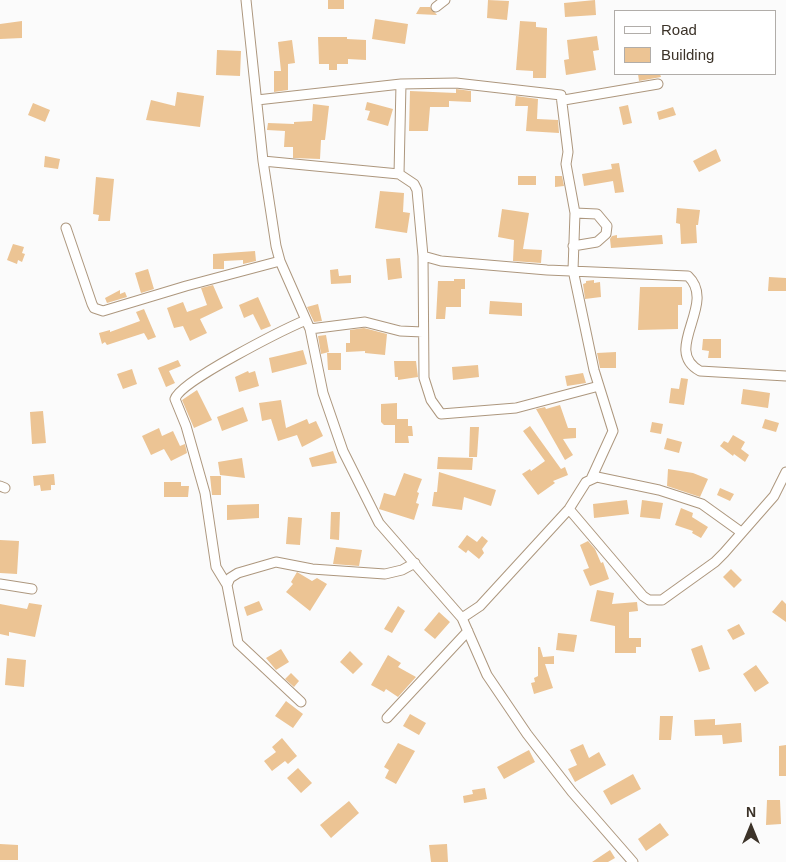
<!DOCTYPE html>
<style>
body{margin:0}
#map{position:relative;width:786px;height:862px;overflow:hidden;background:#fbfbfb;font-family:Arial,sans-serif}
canvas{display:block}
.legend{position:absolute;left:614px;top:10px;width:162px;height:65px;box-sizing:border-box;background:#fff;border:1px solid #b1ada9;margin:0;padding:6px 9px;list-style:none;font-size:15px;color:#3c3329}
.legend li{display:flex;align-items:center;gap:10px;height:25px}
.legend b{width:25px;border:1px solid #b1ada9}
.north{position:absolute;left:726px;top:802px;width:50px;height:50px;-webkit-text-stroke:4px #fff;paint-order:stroke;rotate:0deg;font-size:14px;font-weight:700;line-height:20px;text-align:center;color:#3c3329}
.north::after{content:'';display:block;margin:auto;width:18px;height:22px;background:#3c3329;clip-path:polygon(50% 0,100% 100%,50% 72%,0 100%)}
</style>
<div id="map">
<canvas width="786" height="862"></canvas>
<ul class="legend">
<li><b style="height:6px;background:#fff"></b>Road</li>
<li><b style="height:14px;background:#ecc494"></b>Building</li>
</ul>
<div class="north">N</div>
</div>
<script>
const c = document.querySelector('canvas').getContext('2d');
c.lineJoin = 'round';
function fillPath(path, color) { c.fillStyle = color; c.fill(path, 'evenodd'); }
function stroke(path, color, width, dash) { c.strokeStyle = color; c.lineWidth = width; c.lineCap = dash ? 'butt' : 'round'; c.setLineDash(dash || []); c.stroke(path); }
const building = new Path2D(`
 M328,0H344V9H328Z
 M488,0L509,1L507,20L487,18Z
 M595,0L596,15L565,17L564,3Z
 M420,7H430L437,15L416,14Z
 M375,19L408,24L405,44L372,39Z
 M22,21V38L0,39V24Z
 M520,21L536,22V27L547,28L546,78H533V71L516,70Z
 M597,36L599,50L593,51L596,70L566,75L564,60L569,59L567,40Z
 M318,37H347V39L366,40V60L348,59V64H337V70H329V64H319Z
 M292,40L295,63L288,64V90L274,92V71H281L278,42Z
 M217,50L241,51L240,76L216,75Z
 M638,74H660L661,77L639,81Z
 M456,89L471,91V102L449,101V107H430L428,131H409L410,91L456,93Z
 M177,92L204,96L200,127L146,120L151,100L175,106Z
 M516,96L538,99L537,119L558,120L559,133L526,131L528,106H515Z
 M367,102L393,109L388,126L367,120L370,111L365,110Z
 M33,103L50,110L45,122L28,115Z
 M313,104L329,106L325,140H321L320,159L293,158V147H284L285,131L267,130L268,123L294,124V122L312,121Z
 M628,105L632,123L623,125L619,107Z
 M673,107L676,115L659,120L657,112Z
 M716,149L721,161L699,172L693,161Z
 M45,156L60,159L58,169L44,167Z
 M619,163L624,192L615,193L613,181L584,186L582,174L612,169L611,164Z
 M518,176H536V185H518Z
 M555,176H562L564,186L555,187Z
 M96,177L114,179L110,221H98L99,215L93,214Z
 M380,191L404,193L403,212L410,213L407,233L375,228Z
 M677,208L700,210L698,225H696L697,243L681,244L680,224L676,223Z
 M502,209L529,213L523,249L542,250L541,263L513,261L514,240L498,237Z
 M617,235V238L662,235L663,244L611,248L610,239L612,236Z
 M13,244L24,247L22,253L25,254L22,262L18,260L17,264L7,260Z
 M255,251L256,261L243,264V260L224,261V269H213V254Z
 M400,258L402,278L388,280L386,259Z
 M148,269L154,289L141,293L135,273Z
 M338,269L339,276L351,275V283L331,284L330,270Z
 M769,277L786,278V291H768Z
 M454,279H465V289H461V307H446L445,319H436L438,281H454Z
 M594,280V283L600,282L601,297L585,299L583,284L586,283V281Z
 M213,285L223,308L200,319L207,333L190,341L183,326L174,328L167,308L183,302L187,312L207,305L201,288Z
 M640,287H682V305H678V329L638,330Z
 M120,290V294L125,292L127,297L107,303L105,298Z
 M258,297L271,326L261,330L253,314L244,318L239,305Z
 M490,301L522,303V316L489,314Z
 M318,304L322,321L314,322L307,307Z
 M144,309L156,337L148,340L144,333L107,345L105,342L102,344L99,333L110,330V332L140,321L136,312Z
 M364,328L387,334L385,355L365,353V351L346,352V343H350V330Z
 M326,335L329,352L321,354L318,336Z
 M703,339H721V358H708L709,351L702,350Z
 M303,350L307,364L272,373L269,358Z
 M616,352V368H600L597,353Z
 M327,353H341V370H328Z
 M178,360L181,366L169,371L175,383L166,387L158,368Z
 M394,361H416L418,377L398,380V377H395Z
 M478,365L479,377L453,380L452,367Z
 M132,369L137,384L123,389L117,374Z
 M248,371L249,373L255,371L259,386L239,392L235,377Z
 M583,373L586,383L567,386L565,376Z
 M681,378L688,379L684,405L669,403L671,388L679,389Z
 M743,389L770,393L768,408L741,404Z
 M197,390L212,420L194,428L182,400Z
 M281,400L286,428L307,419L309,424L316,421L323,436L302,447L297,435L278,441L271,419L262,421L259,403Z
 M397,403V419H408V426H412L413,436H408L409,443H395V425H384L381,422V404Z
 M560,405L568,428H576V438L563,439L573,455L565,460L536,409L545,407L546,409Z
 M243,407L248,421L222,431L217,417Z
 M43,411L46,443L32,444L30,412Z
 M765,419L779,423L776,432L762,428Z
 M652,422L663,424L661,434L650,432Z
 M530,426L561,469L565,467L568,475L553,481L555,483L538,495L522,474L530,469L531,471L545,461L523,431Z
 M470,427H479L477,457H469Z
 M159,428L162,436L173,431L180,446L185,444L187,453L171,461L164,449L151,455L142,436Z
 M733,435L745,442L741,449L749,455L745,462L734,454L733,456L720,446L724,441L728,443Z
 M667,438L682,442L679,453L664,449Z
 M333,451L337,463L312,467L309,458Z
 M438,457L473,458L472,470L437,469Z
 M242,458L245,478L220,475L218,462Z
 M668,469L693,473L708,479L700,497L667,486Z
 M439,472L496,490L491,506L464,497L462,510L432,506L434,492H437Z
 M404,473L422,479L417,492L419,493L416,503L419,504L414,520L379,509L384,493L395,496Z
 M54,474L55,485H51V490L41,491L40,485L34,486L33,476Z
 M210,476H221V495H212Z
 M164,482H181V486H189L188,497H164Z
 M720,488L734,494L730,501L717,495Z
 M627,500L629,514L594,518L593,504Z
 M642,500L663,503L660,519L640,517Z
 M259,504V518L227,520V505Z
 M681,508L693,513L692,517L708,527L701,538L692,533L693,531L675,525Z
 M331,512H340L339,540L330,539Z
 M288,517L302,518L300,545L286,544Z
 M467,535L477,542L482,536L488,541L482,549L484,553L479,559L468,550L466,553L458,547Z
 M0,540L19,541L17,574L0,573Z
 M588,541L595,549L601,563L603,562L609,579L590,586L583,570L589,568L580,545Z
 M336,547L362,550L359,566L333,564Z
 M731,569L742,580L734,588L723,577Z
 M297,572L312,581L317,578L327,584L310,611L286,592L293,584L291,582Z
 M597,590L614,593L612,604L637,602L638,611L629,612V638H641V647H636V653H615V626L590,621Z
 M782,600L786,604V622L772,612Z
 M259,601L263,610L247,616L244,607Z
 M29,603L42,605L35,637L9,632V636L0,634V604L27,609Z
 M398,606L405,611L392,633L384,629Z
 M439,612L450,622L435,639L424,630Z
 M739,624L745,634L733,640L727,630Z
 M558,633L577,635L574,652L556,650Z
 M702,645L710,669L699,672L691,649Z
 M538,647H540L543,657L554,656V664H545L553,688L534,694L531,683L535,682L534,678L538,676Z
 M281,649L289,662L276,670L266,658Z
 M350,651L363,664L353,674L340,662Z
 M388,655L401,663L398,667L416,677L398,697L386,689L384,692L371,685Z
 M7,658L26,660L24,687L5,685Z
 M756,665L769,683L755,692L743,674Z
 M291,673L299,681L294,687L285,679Z
 M286,701L303,714L293,728L275,716Z
 M410,714L426,723L419,735L403,726Z
 M660,716H673L671,740H659Z
 M715,719V725L741,723L742,742L723,744L722,735L695,736L694,720Z
 M282,738L297,756L288,764L285,761L272,771L264,761L276,752L272,747Z
 M398,743L415,751L396,784L385,778L389,770L384,767Z
 M583,744L589,758L599,752L606,765L575,782L568,769L577,765L570,750Z
 M786,745V776H779V746Z
 M529,750L535,762L504,779L497,767Z
 M298,768L312,783L301,793L287,778Z
 M633,774L641,789L611,805L603,791Z
 M485,788L487,799L464,803L463,796L473,794L472,790Z
 M767,800H780L781,824L766,825Z
 M349,801L359,813L331,838L320,825Z
 M660,823L669,835L646,851L638,839Z
 M0,844L18,845V860H0Z
 M447,844L448,862H431L429,845Z
 M610,850L615,858L608,862H592Z`);
const minor = new Path2D(`
 M246,0L263,161L276,246L280,261L310,329L323,393L343,451L379,523L462,618L487,675L527,734L572,792L633,862
 M436,7L445,0
 M257,100L401,84L456,83L561,95L568,152L566,164L575,213L573,270L594,370L613,431L591,479
 M564,100L658,84
 M263,161L399,174L414,184L417,190L423,256L424,378L431,400L441,414L516,408L599,386
 M399,174L401,84
 M66,228L92,304L94,308L103,311L186,286L280,261
 M573,246L597,242L606,234L607,226L597,214L575,213
 M423,256L441,261L547,270L688,276C718,304 661,350 700,371L786,376
 M310,329L365,322L400,331L423,332
 M0,486L5,488
 M569,509L643,596L649,600H662L715,562L724,553L774,496L786,472
 M0,584L32,589
 M227,585L230,578L238,573L276,562L312,569L385,574L402,570L415,563
 M462,618L480,606L569,509L586,482L597,477L659,490L702,504L741,532
 M301,702L238,643L227,585L216,567L205,493L186,426L175,399C180,381 285,329 306,320
 M387,718L468,631`);
fillPath(building, '#ecc494');
stroke(minor, '#ad977e', 11);
stroke(minor, '#fff', 9);
</script>
